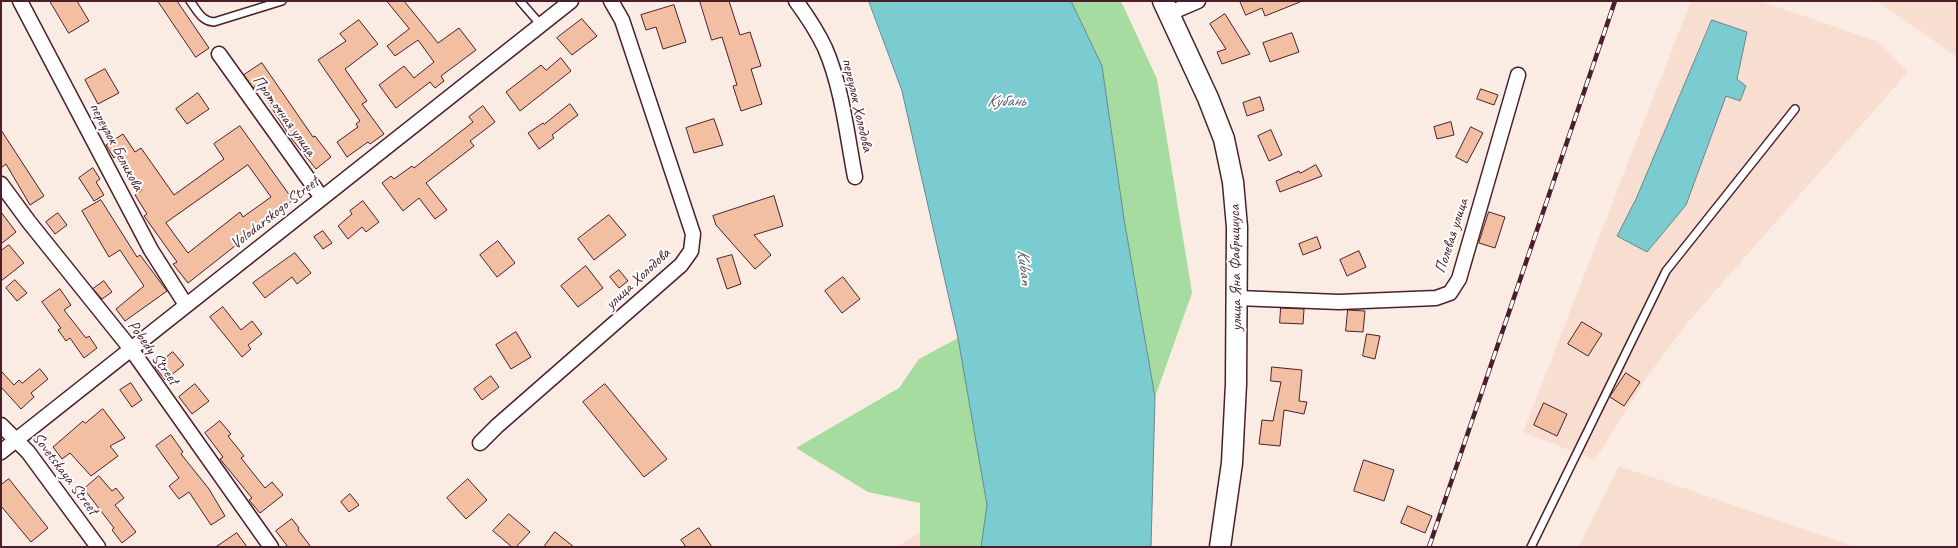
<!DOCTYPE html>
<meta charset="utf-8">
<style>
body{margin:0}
#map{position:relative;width:1958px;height:548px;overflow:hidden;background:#fbece3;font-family:Caveat,sans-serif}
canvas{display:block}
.frame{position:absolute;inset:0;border:2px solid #4a1f2b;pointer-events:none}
</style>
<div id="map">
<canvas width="1958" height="548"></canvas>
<div class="frame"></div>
</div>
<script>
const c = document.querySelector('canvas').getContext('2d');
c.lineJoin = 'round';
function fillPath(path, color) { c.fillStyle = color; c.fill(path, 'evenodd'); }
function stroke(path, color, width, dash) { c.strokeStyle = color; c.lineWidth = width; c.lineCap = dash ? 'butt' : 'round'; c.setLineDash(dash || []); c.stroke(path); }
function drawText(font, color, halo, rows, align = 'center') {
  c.font = font + ' Caveat,sans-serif'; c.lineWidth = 4; c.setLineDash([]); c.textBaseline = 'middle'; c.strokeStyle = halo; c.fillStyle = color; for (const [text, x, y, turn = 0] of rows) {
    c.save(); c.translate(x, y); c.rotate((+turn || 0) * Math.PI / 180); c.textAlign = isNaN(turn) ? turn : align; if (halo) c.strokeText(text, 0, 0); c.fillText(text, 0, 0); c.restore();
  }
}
const built = new Path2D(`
 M1691,1H1760L1876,41L1908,72L1688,322L1647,377L1595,460L1523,432Z
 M1877,1H1957V57Z
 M1619,466L1856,547H1578Z
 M926,529L938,547H896Z`);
const green = new Path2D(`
 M1071,1H1121L1157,79L1192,293L1155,397L1124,219L1102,66Z
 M958,338L987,505L981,547H920V503L868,492L796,448L899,388L919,359Z`);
const water = new Path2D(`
 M869,1H1071L1102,66L1124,219L1155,397L1151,547H981L987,505L958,338L902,91Z
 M1712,20L1747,32L1737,79L1746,86L1740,101L1726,96L1686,205L1647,252L1617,236L1636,199Z`);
const building = new Path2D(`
 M50,1H77L89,21L69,33Z
 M158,1H177L209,48L196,57Z
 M387,1H404L438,43L459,28L476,50L441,76L444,81L435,88L430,82L396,108L379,85L404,66L414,78L434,62L418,40L395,56L387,46L409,29Z
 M700,1H729L740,35L750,32L761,66L751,69L762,104L741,111L733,86L737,85L722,37L712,40Z
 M1240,1H1300V2L1265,16L1262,8L1246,15Z
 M674,5L686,42L663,49L656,27L646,30L641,15Z
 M1225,14L1250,54L1222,64L1217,52L1226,49L1210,24Z
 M582,19L597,36L572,55L557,38Z
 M359,20L378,44L345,69L367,101L362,104L384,134L370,144L368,142L347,157L337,142L358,127L356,124L360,121L318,60L346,41L340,34Z
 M1292,33L1299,52L1270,62L1263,43Z
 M561,58L571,71L520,111L506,92L541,65L546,70Z
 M262,63L313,137L315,136L331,157L316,169L291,138L257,85L253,88L244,75Z
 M105,69L119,93L98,104L85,80Z
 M1481,89L1498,95L1494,105L1477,99Z
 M198,93L209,109L187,124L176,109Z
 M1260,97L1264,110L1247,116L1243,103Z
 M570,104L578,115L552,135L554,138L539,149L528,133L543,123L544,124Z
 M483,106L495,122L470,141L474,146L426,183L447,210L435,219L419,198L403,211L382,183L391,176L394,179L412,166L414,168L473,122L469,117Z
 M714,119L723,145L694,153L686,128Z
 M1451,122L1454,135L1437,139L1434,127Z
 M240,126L293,200L253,229L254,231L188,283L173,264L177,262L144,216L147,214L135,195L142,190L119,154L114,158L106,145L123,134L135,152L141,148L174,195L224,159L214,144ZM248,165L271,197L243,217L240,212L188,253L166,223Z
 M1471,127L1483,133L1467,163L1456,157Z
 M1,130L44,196L30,205L6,164L1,168Z
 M1271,130L1282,155L1269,161L1258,136Z
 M1316,165L1322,176L1280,192L1276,181L1299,171L1300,173Z
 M93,168L100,179L96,182L104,195L94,201L79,178Z
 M774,196L783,226L754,235L771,255L755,269L716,225L713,216Z
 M101,200L137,257L140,255L167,291L125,321L116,309L144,286L120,250L109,257L82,211Z
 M363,201L379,222L366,232L362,227L348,239L338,226L352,214L350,211Z
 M1,212L16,232L1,244Z
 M1489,212L1505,217L1495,248L1479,243Z
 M58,213L67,225L55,234L46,222Z
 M609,215L626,235L594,260L578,239Z
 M323,231L332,243L323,249L314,237Z
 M1317,237L1321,248L1303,255L1299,244Z
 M498,241L515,263L497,277L480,255Z
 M9,245L24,263L1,281V251Z
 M1359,251L1366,267L1347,276L1340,260Z
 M295,253L311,273L297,284L292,277L265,298L253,283Z
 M732,255L741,284L727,289L717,259Z
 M586,266L603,288L578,307L561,286Z
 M619,270L628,281L619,288L610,277Z
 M843,277L860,299L842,313L825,291Z
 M15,280L27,293L17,301L6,288Z
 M104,281L112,292L102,299L93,289Z
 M60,289L71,305L64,310L86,338L89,336L97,348L84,358L70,338L66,341L58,330L61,328L42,302Z
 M223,307L241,330L252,321L262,334L248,345L251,349L242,357L210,317Z
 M1281,308L1304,309L1303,324L1280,323Z
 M1348,310L1365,311L1363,332L1346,331Z
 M1582,322L1602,334L1588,356L1568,344Z
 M516,332L531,357L511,369L496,345Z
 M1367,334L1380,336L1375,359L1363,356Z
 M173,352L184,365L165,380L155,367Z
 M1272,367L1302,370L1299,401L1307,402L1304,414L1284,410L1280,446L1259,444L1262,420L1273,421L1281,382L1271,381Z
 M40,369L48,379L31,393L34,397L21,409L1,387V371L14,385L19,380L22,383Z
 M1626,373L1640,382L1624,406L1610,397Z
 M491,376L499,387L482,400L474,389Z
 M131,383L142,400L132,407L120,390Z
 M195,384L209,401L192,414L179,397Z
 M605,384L667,459L644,477L583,402Z
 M1544,403L1567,414L1557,436L1534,425Z
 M103,409L125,438L110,446L118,456L91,476L70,453L62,459L53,447L83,421L85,423Z
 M220,421L231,434L228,436L244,456L241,458L265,488L272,482L283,495L260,513L249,500L252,498L220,459L223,457L205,433Z
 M171,435L183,452L181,454L209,489L225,516L211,525L189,492L179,499L169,486L179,478L156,446Z
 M1364,460L1394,470L1384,501L1354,491Z
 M99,476L112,491L116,488L124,498L115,505L136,532L122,543L112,530L114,528L84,489Z
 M9,479L48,528L31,542L1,506V485Z
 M468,479L487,500L466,519L447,498Z
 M350,494L359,505L349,512L341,502Z
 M1408,506L1432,516L1425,533L1401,523Z
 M509,514L530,532L516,547H512L493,531Z
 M292,519L299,528L298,530L311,547H288L276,531Z
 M699,528L712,547H686L681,540Z
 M555,532L574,547H544Z
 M237,533L247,547H216Z`);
const lane = new Path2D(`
 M190,1C197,10 201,21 214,22L282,1
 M520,1L541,25
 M1531,547L1666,271L1795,109`);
const street = new Path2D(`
 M20,1L151,250L186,305
 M796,1C807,16 817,31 825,48C842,87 847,135 855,177
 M1170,13L1198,1
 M219,54L322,198
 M1,184L29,222L131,349L271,547
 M1237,298L1339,302L1436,298L1450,293L1459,279L1518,75
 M1,425L28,452L98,547
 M480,443L497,426L681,265L691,251L693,234L622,20L611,1
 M1,452L571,1`);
const secondary = new Path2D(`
 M1163,1L1208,98L1224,139L1233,182L1237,227L1236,384L1232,463L1220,547`);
const rail = new Path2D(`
 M1429,547L1615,1`);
const streetNames = [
 ["переулок Холодова",857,105,77],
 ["Проточная улица",284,116,54],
 ["переулок Беликова",116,147,62],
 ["Volodarskogo Street",275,213,-38],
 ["Полевая улица",1452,236,-72],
 ["улица Яна Фабрициуса",1236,268,-91],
 ["улица Холодова",638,279,-43],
 ["Pobedy Street",153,353,54],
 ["Sovetskaya Street",65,474,53]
];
const waterNames = [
 ["Кубань",1006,102],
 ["Kuban",1024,267,83]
];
fillPath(built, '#f8ded0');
fillPath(green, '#a6dc9f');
fillPath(water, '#7accd1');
stroke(water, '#67878f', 1);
fillPath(building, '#f2bfa3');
stroke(building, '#4a1f2b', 1);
stroke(lane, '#4a1f2b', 10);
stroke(street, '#4a1f2b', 17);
stroke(secondary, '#4a1f2b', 23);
stroke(lane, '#fff', 7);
stroke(street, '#fff', 14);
stroke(secondary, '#fff', 20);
stroke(rail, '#4a1f2b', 4.5);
stroke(rail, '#fff', 3, [9]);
drawText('16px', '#4a1f2b', '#fff', streetNames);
drawText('italic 17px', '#5b5c65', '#fff', waterNames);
</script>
